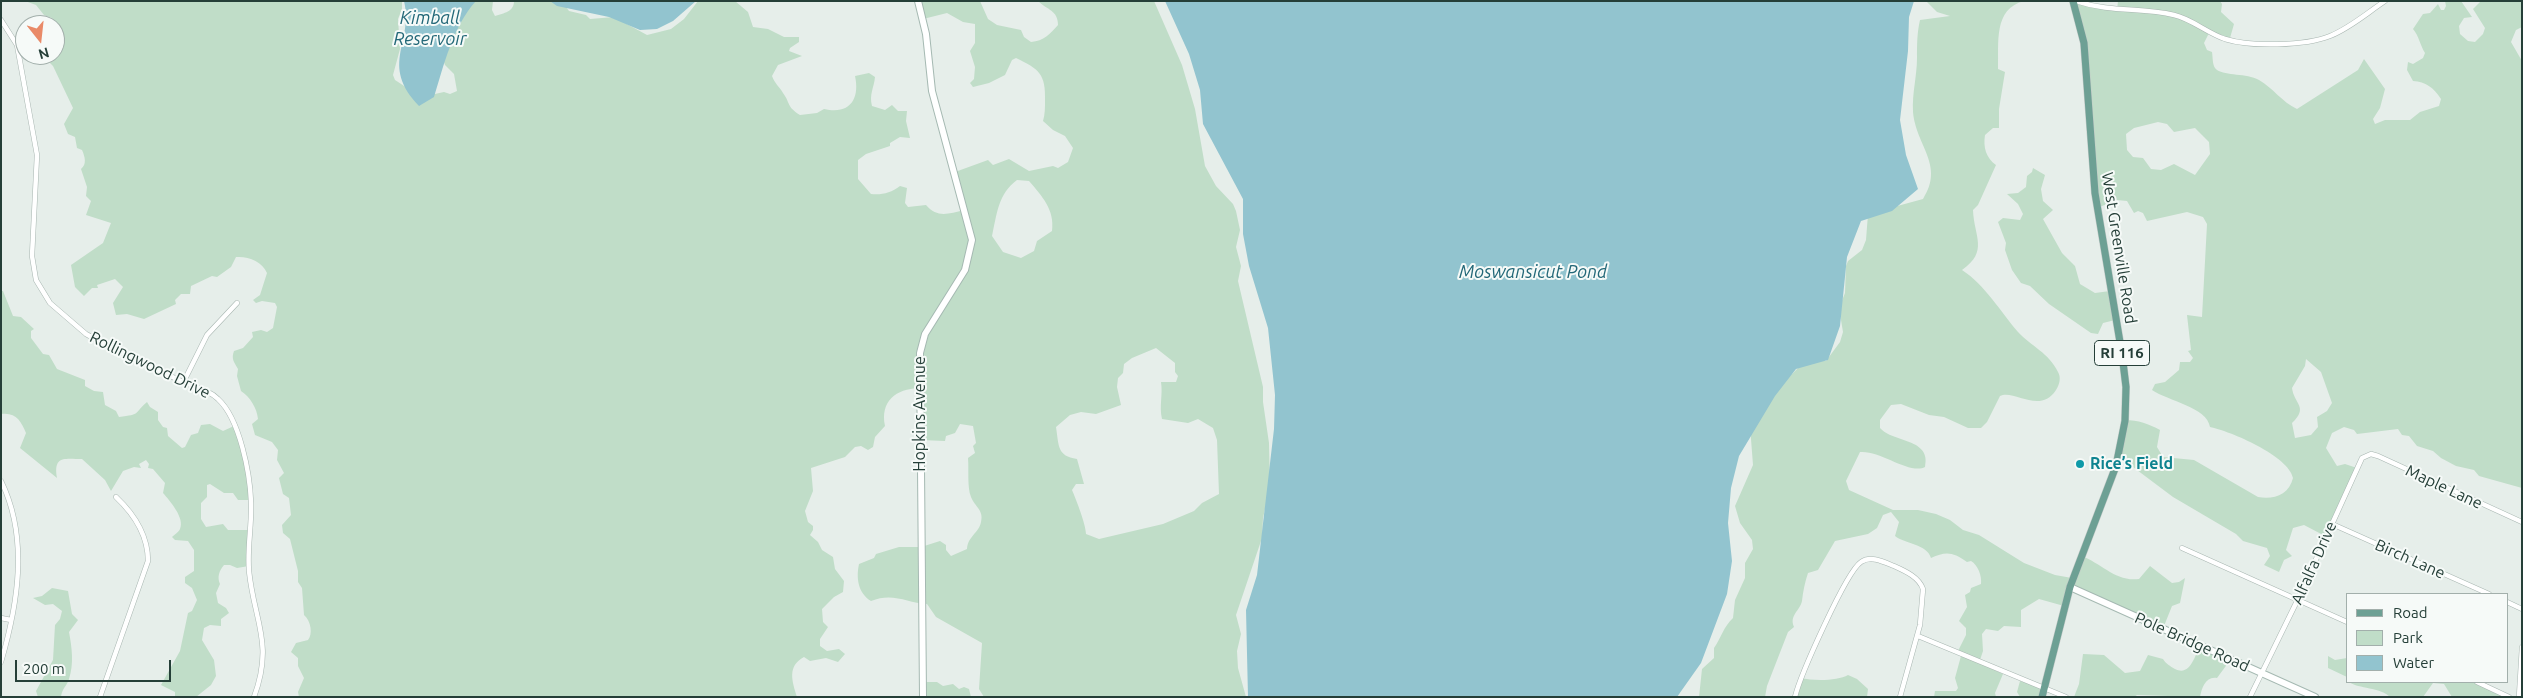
<!DOCTYPE html>
<meta charset="utf-8">
<style>
body{margin:0}
#map{position:relative;width:2523px;height:698px;overflow:hidden;background:#e6eeea;font-family:Ubuntu,sans-serif}
canvas{display:block}
.frame{position:absolute;inset:0;border:2px solid #253f38;pointer-events:none}
.legend{position:absolute;left:2346px;top:593px;width:162px;height:90px;box-sizing:border-box;background:#f6faf8;border:1px solid #a2afab;margin:0;padding:6px 9px;list-style:none;font-size:15px;color:#253f38}
.legend li{display:flex;align-items:center;gap:10px;height:25px}
.legend b{width:25px;border:1px solid #a2afab}
.north{position:absolute;left:15px;top:15px;width:50px;height:50px;box-sizing:border-box;background:#f6faf8;border:1px solid #a2afab;border-radius:50%;rotate:164deg;font-size:14px;font-weight:700;line-height:20px;text-align:center;color:#253f38}
.north::after{content:'';display:block;margin:auto;width:18px;height:22px;background:#e98a68;clip-path:polygon(50% 0,100% 100%,50% 72%,0 100%)}
.scale{position:absolute;left:15px;top:660px;width:156px;height:22px;box-sizing:border-box;border:2px solid #253f38;border-top:0;padding-left:6px;font-size:15px;line-height:18px;white-space:nowrap;color:#253f38;-webkit-text-stroke:4px #f6faf8;paint-order:stroke}
</style>
<div id="map">
<canvas width="2523" height="698"></canvas>
<div class="frame"></div>
<ul class="legend">
<li><b style="height:6px;background:#6da094"></b>Road</li>
<li><b style="height:14px;background:#c0ddc8"></b>Park</li>
<li><b style="height:14px;background:#92c4cf"></b>Water</li>
</ul>
<div class="north">N</div>
<div class="scale">200 m</div>
</div>
<script>
const c = document.querySelector('canvas').getContext('2d');
c.lineJoin = 'round';
function fillPath(path, color) { c.fillStyle = color; c.fill(path, 'evenodd'); }
function stroke(path, color, width, dash) { c.strokeStyle = color; c.lineWidth = width; c.lineCap = dash ? 'butt' : 'round'; c.setLineDash(dash || []); c.stroke(path); }
function drawText(font, color, halo, rows, align = 'center') {
  c.font = font + ' Ubuntu,sans-serif'; c.lineWidth = 4; c.setLineDash([]); c.textBaseline = 'middle'; c.strokeStyle = halo; c.fillStyle = color; for (const [text, x, y, turn = 0] of rows) {
    c.save(); c.translate(x, y); c.rotate((+turn || 0) * Math.PI / 180); c.textAlign = isNaN(turn) ? turn : align; if (halo) c.strokeText(text, 0, 0); c.fillText(text, 0, 0); c.restore();
  }
}
const green = new Path2D(`
 M25,1H402V9L398,19L400,49L393,75L395,80L421,97L444,92L450,94L457,91L454,74L445,65L437,43L461,1H493L492,10L495,16C504,13 514,12 514,1H562L569,11L586,15L590,19L614,17L647,35L671,29L684,19L698,1H735L748,12L753,27L768,29L784,37H799V42L790,48L789,51L802,56L778,65L772,76C775,84 779,86 783,93C791,104 786,106 800,115L817,113L824,109C850,115 860,99 855,76L869,73L875,77C874,88 869,94 872,106L885,110L892,105L898,111H907L906,121L910,138L900,137L890,143V146L866,154L858,160V179L871,194C882,195 891,193 900,186L907,188L905,203L908,207L926,205C937,218 948,214 964,210L955,172L988,160L993,165L1009,159L1029,171L1053,166L1058,168L1068,162L1073,148L1065,136L1053,130L1043,121C1045,114 1045,108 1045,101C1046,74 1039,69 1016,58L1012,60L1005,75L989,83L973,87L970,83L974,79L975,67L970,51L975,43V24L963,22L947,13L923,19L918,1H980L988,19L997,25L1021,30L1024,37L1031,42C1044,41 1050,34 1058,25C1058,10 1047,10 1038,1H1154L1182,65L1195,109L1205,166L1216,186L1233,204L1236,211L1240,230L1236,247L1241,266L1238,281L1263,387V402L1269,443L1270,487L1263,518L1262,538L1236,615L1241,634L1237,651L1238,668L1246,697H984L979,689L982,643L936,617L927,604C907,603 893,592 871,601C858,593 856,578 859,564L874,558L876,554L899,547H921L940,541L946,545V550L951,556L967,549C968,536 979,533 981,522C984,510 975,507 971,497C967,487 969,469 968,458L975,453L973,446L976,443L973,426L960,424L955,433L946,436L945,441L921,440L919,388C896,389 880,401 885,426L875,437L873,447L868,450L861,446L855,447L845,457L811,468L813,491L805,511L808,522L813,526V530L810,535L818,542L822,550L833,557L835,569L844,581L843,592L834,597L822,609L823,622L828,627L820,639V646L827,651L839,649L845,654L838,662L826,658L810,661L804,657C787,666 792,681 797,697H299L298,692L304,678L298,666V658L291,652L296,643L308,640C313,634 311,621 304,615L302,588L298,582V571L290,539L283,533L282,525L291,515L289,498L283,494L279,478L284,473L277,460L278,450L272,442L255,435L252,424L258,419C257,408 250,397 241,391L237,376L238,369C234,362 231,359 234,351L243,348L253,337L252,332L261,330L267,332L273,328L277,307L275,303L262,301L256,303L253,300L260,295L267,273C262,261 248,256 236,257L231,267L217,277L212,276L191,286L190,294H181L175,300L176,304L144,319L127,314L116,315L113,303L123,287L115,279L97,285L98,288H92L84,296L75,287L71,265L103,243L111,223L86,215L91,201L86,196L87,187L81,169C87,164 85,157 82,150L77,148L75,137L68,134L64,124L73,108L53,66L48,61L37,59L36,55H55L57,27L52,18L44,15L36,5ZM1017,180L1029,181C1042,196 1055,210 1052,231L1037,241L1034,251L1021,258L1003,252L992,236C997,214 998,194 1017,180ZM1156,348L1175,363V372L1178,376L1176,382H1161C1163,395 1159,406 1162,419L1188,423L1198,419L1213,428L1217,440L1219,494L1202,503L1194,511L1163,524L1099,539L1086,534C1086,525 1076,499 1072,490L1076,484H1084L1077,459C1057,456 1059,446 1056,427L1070,415L1081,412L1096,414L1121,405L1117,387L1118,378L1123,373L1124,364L1132,358Z
 M1926,1H2024C1993,9 1999,43 1998,69L2005,72L1999,109V128H1993L1985,135C1983,147 1986,158 1996,165L1978,205L1973,210C1974,237 1989,251 1962,270C1985,285 2000,311 2018,332C2031,346 2049,353 2058,372C2061,377 2060,384 2056,390C2040,415 2014,389 2000,396L1987,422L1981,428H1968L1944,417L1929,415L1901,404L1891,405L1880,420V428C1893,443 1932,438 1925,467C1910,475 1880,450 1860,452L1846,481L1849,490L1893,510H1918L1936,514L1950,520L1963,530L1979,535L2024,563L2055,575L2072,578L2081,556C2102,563 2115,582 2139,579L2150,566L2172,583L2179,582L2185,578L2180,603L2172,606L2164,626L2071,587L2064,606L2039,599L2021,610V627L2004,626L1998,631L1986,629L1982,634L1983,651L1979,663L2003,674L1995,693L1996,697H1934L1935,691H1956L1958,688L1955,678L1961,656L1957,653L1966,635V628L1959,621L1967,607L1965,595L1970,592L1971,588L1981,584C1982,576 1978,565 1971,561L1967,562C1953,552 1946,551 1931,558C1927,544 1905,544 1895,536L1899,522L1891,512L1883,515L1877,528L1868,534L1835,541L1818,570L1808,573C1805,582 1803,591 1802,601C1800,611 1789,615 1794,627L1788,632L1767,686L1765,697H1699L1702,669L1714,658V648C1721,638 1724,626 1733,618L1735,600L1745,578V563L1753,549L1752,540L1740,523L1735,506L1753,465L1750,426L1769,388L1792,374L1805,361H1826L1840,342L1843,332L1839,308L1845,293L1846,266L1848,261L1862,250L1866,240L1868,214L1923,199C1945,165 1916,146 1913,112C1912,93 1917,76 1917,58C1917,45 1917,33 1920,20L1950,16L1937,12Z
 M2073,1H2086L2087,5L2115,11L2117,10L2118,1H2220L2222,4L2221,12L2234,24L2230,38L2210,31L2204,43L2207,50L2212,52C2213,58 2212,67 2217,70C2226,76 2246,73 2259,80C2273,88 2282,102 2297,109L2358,70L2364,59L2385,89L2380,108L2373,119L2375,124L2385,120H2410L2420,112L2439,106L2441,99C2433,87 2426,82 2413,81L2407,70L2408,62L2413,64L2423,58L2425,53C2420,45 2419,36 2413,29L2423,14L2430,13L2438,4L2441,10H2444L2446,6L2445,1H2461L2472,17L2464,18L2459,26L2460,34L2468,41L2475,42L2483,34L2485,28L2473,9L2481,1H2522V27L2516,30L2511,42L2522,61V488L2479,476L2474,470L2456,466L2441,458L2433,451L2417,446L2409,436L2402,435L2398,429L2357,434L2354,430L2344,427L2332,433L2326,448L2337,466L2345,464L2357,468L2325,536L2304,525L2293,528L2286,550L2292,556L2284,560L2279,572L2264,565L2270,556L2267,548L2243,541L2236,534L2173,497L2129,464L2117,462L2125,420C2138,420 2149,424 2160,430L2157,447L2163,457L2194,460L2258,497C2273,500 2289,495 2293,478C2289,456 2230,431 2210,427C2207,407 2168,401 2152,390L2155,384L2165,382L2179,370L2180,362H2190L2193,358L2188,351L2191,350L2187,315L2202,317L2207,224L2203,217L2187,212L2147,221L2143,213L2138,211L2134,213L2127,201L2117,200L2097,208L2087,54ZM2158,122L2167,124L2174,132L2195,128L2209,142L2210,154L2195,175L2174,164L2161,170L2151,169L2143,158L2133,157L2127,150L2126,134L2134,128ZM2306,359L2321,372L2332,403L2327,411L2317,417L2318,427L2311,435L2295,438L2292,423C2309,407 2294,404 2292,388L2305,366Z
 M2033,168L2045,175L2041,189L2043,201L2053,210L2043,219L2062,253L2075,266L2080,284L2095,293L2110,291L2115,320L2103,323L2098,334L2091,333L2049,304L2030,286L2021,283L2012,270L2005,250L2006,243L1998,222L2003,218L2020,220L2023,214L2018,204L2007,194L2018,193L2026,187L2027,176L2032,172Z
 M1,291H3L13,316L21,317L34,329L31,331V338L43,354L49,355L57,369L85,380V386L94,391L103,392L105,405L116,411L119,417C142,414 132,415 147,402L150,407L158,412V420L163,427L167,428L168,436L182,448L185,447L191,435L198,433L201,425L210,424L223,431L234,426L243,454L250,500H238L233,493H224L210,484L207,485V497L201,503V519L206,527L223,524L228,530H250L249,566L237,568L230,565H224C219,571 217,577 220,584L216,593L218,603L226,608L229,613L221,619V626L210,625L204,628L202,640L214,660L216,676L211,685L196,697H175V692L161,685L180,651L188,613L192,611L197,600L192,588L185,583V577L194,571V550L188,541L175,540L172,537C175,534 179,532 180,529C185,518 170,501 163,493L165,483L153,469L148,468L149,464L146,460L139,464L141,468L134,467L123,471L111,491L105,480L82,459C65,459 53,455 57,478L20,448L26,433C21,421 16,412 1,414Z
 M52,588L68,591L72,614L78,620L69,632C72,648 74,664 69,679C67,686 62,688 61,697H38L36,691L53,660L55,625L60,619L62,611L53,604L45,605L33,598L42,596Z
 M2201,644L2231,659L2217,678C2206,676 2202,687 2200,697L2137,695L2134,697H2074L2079,684L2083,654L2104,655L2125,673L2140,671L2148,655L2163,659C2166,664 2170,666 2175,669C2191,677 2195,654 2201,644Z
 M2328,656L2335,660L2347,658V677L2328,668Z
 M1848,675L1857,679L1868,689L1867,697H1795L1801,678C1813,681 1838,681 1848,675Z
 M2020,681L2044,688L2042,697H2020L2017,692Z
 M923,682H937L943,686L953,684L959,689L964,687L969,689L971,697H923Z
 M2349,682H2478L2509,697H2452L2444,684L2433,683L2423,697H2390C2380,687 2359,689 2349,682Z`);
const water = new Path2D(`
 M404,1H476C453,26 444,65 434,97L419,106C379,64 414,43 404,1Z
 M550,1H696L673,21L657,29L640,30L609,17L557,6Z
 M1165,1H1914L1909,17L1908,51L1900,120L1906,155L1918,189L1892,211L1861,221L1847,257L1840,326L1828,360L1796,369L1775,396L1739,456L1731,488L1728,523L1732,561L1727,594L1701,663L1677,697H1248L1246,610L1257,575L1274,429L1275,395L1268,328L1249,266L1243,234V199L1203,124L1200,90L1189,54Z`);
const street = new Path2D(`
 M2076,1C2112,13 2140,7 2174,15C2192,19 2207,33 2225,39C2251,47 2305,46 2330,36C2350,28 2367,13 2385,1
 M1,20L17,45L37,155L32,256L36,280L50,303L86,334C116,351 149,366 181,381C193,387 208,389 218,399C240,419 250,474 251,502C252,525 247,548 249,571C254,621 274,643 254,697
 M183,383L207,335L237,303
 M1,481C29,538 18,604 1,662
 M2332,524L2489,594
 M2182,548L2347,622
 M2507,602L2522,609
 M1,618L11,620
 M1918,636L2066,697
 M2477,682L2509,697
 M100,697L148,561C148,536 134,514 116,497
 M1795,697C1800,676 1846,572 1861,562C1871,555 1884,562 1894,566C1905,571 1919,577 1923,589L1920,625L1900,697
 M2250,697L2298,599L2362,458L2371,454L2378,456L2522,522
 M2519,697L2522,647`);
const secondary = new Path2D(`
 M918,1L926,34L932,91L972,240L965,270L925,334L920,353L923,697
 M2070,587L2315,697`);
const primary = new Path2D(`
 M2042,697L2070,587L2116,466L2125,421L2126,387L2122,354L2095,193L2084,43L2073,1`);
const markers = [
 [2080,464,5,"#0f9aa8"]
];
const shields = [
 [2122,353,55]
];
const shieldNames = [
 ["RI 116",2122,353]
];
const streetNames = [
 ["West Greenville Road",2119,248,81],
 ["Rollingwood Drive",150,365,26],
 ["Hopkins Avenue",920,414,-90],
 ["Maple Lane",2444,487,25],
 ["Birch Lane",2410,559,24],
 ["Alfalfa Drive",2314,563,-66],
 ["Pole Bridge Road",2192,642,24]
];
const cultureNames = [
 ["Rice’s Field",2090,464]
];
const waterNames = [
 ["Kimball",430,18],
 ["Reservoir",430,39],
 ["Moswansicut Pond",1533,272]
];
fillPath(green, '#c0ddc8');
fillPath(water, '#92c4cf');
stroke(street, '#a8b6b1', 5.5);
stroke(secondary, '#a5b9b2', 8);
stroke(primary, '#c2c9c7', 8);
stroke(street, '#fff', 4.5);
stroke(secondary, '#fff', 6);
stroke(primary, '#6da094', 7);
for (const [x, y, r, color] of markers) { const dot = new Path2D(); dot.arc(x, y, r, 0, 2 * Math.PI); c.fillStyle = color; c.fill(dot); stroke(dot, '#f6faf8', 2); }
for (const [x, y, w] of shields) { const box = new Path2D(); box.roundRect(x - w / 2, y - 12.5, w, 25, 4); c.fillStyle = '#f6faf8'; c.fill(box); stroke(box, '#253f38', 1); }
drawText('bold 15px', '#253f38', null, shieldNames);
drawText('16px', '#253f38', '#f6faf8', streetNames);
drawText('bold 16px', '#0d838f', '#f6faf8', cultureNames, 'left');
drawText('italic 18px', '#236878', '#f6faf8', waterNames);
</script>
